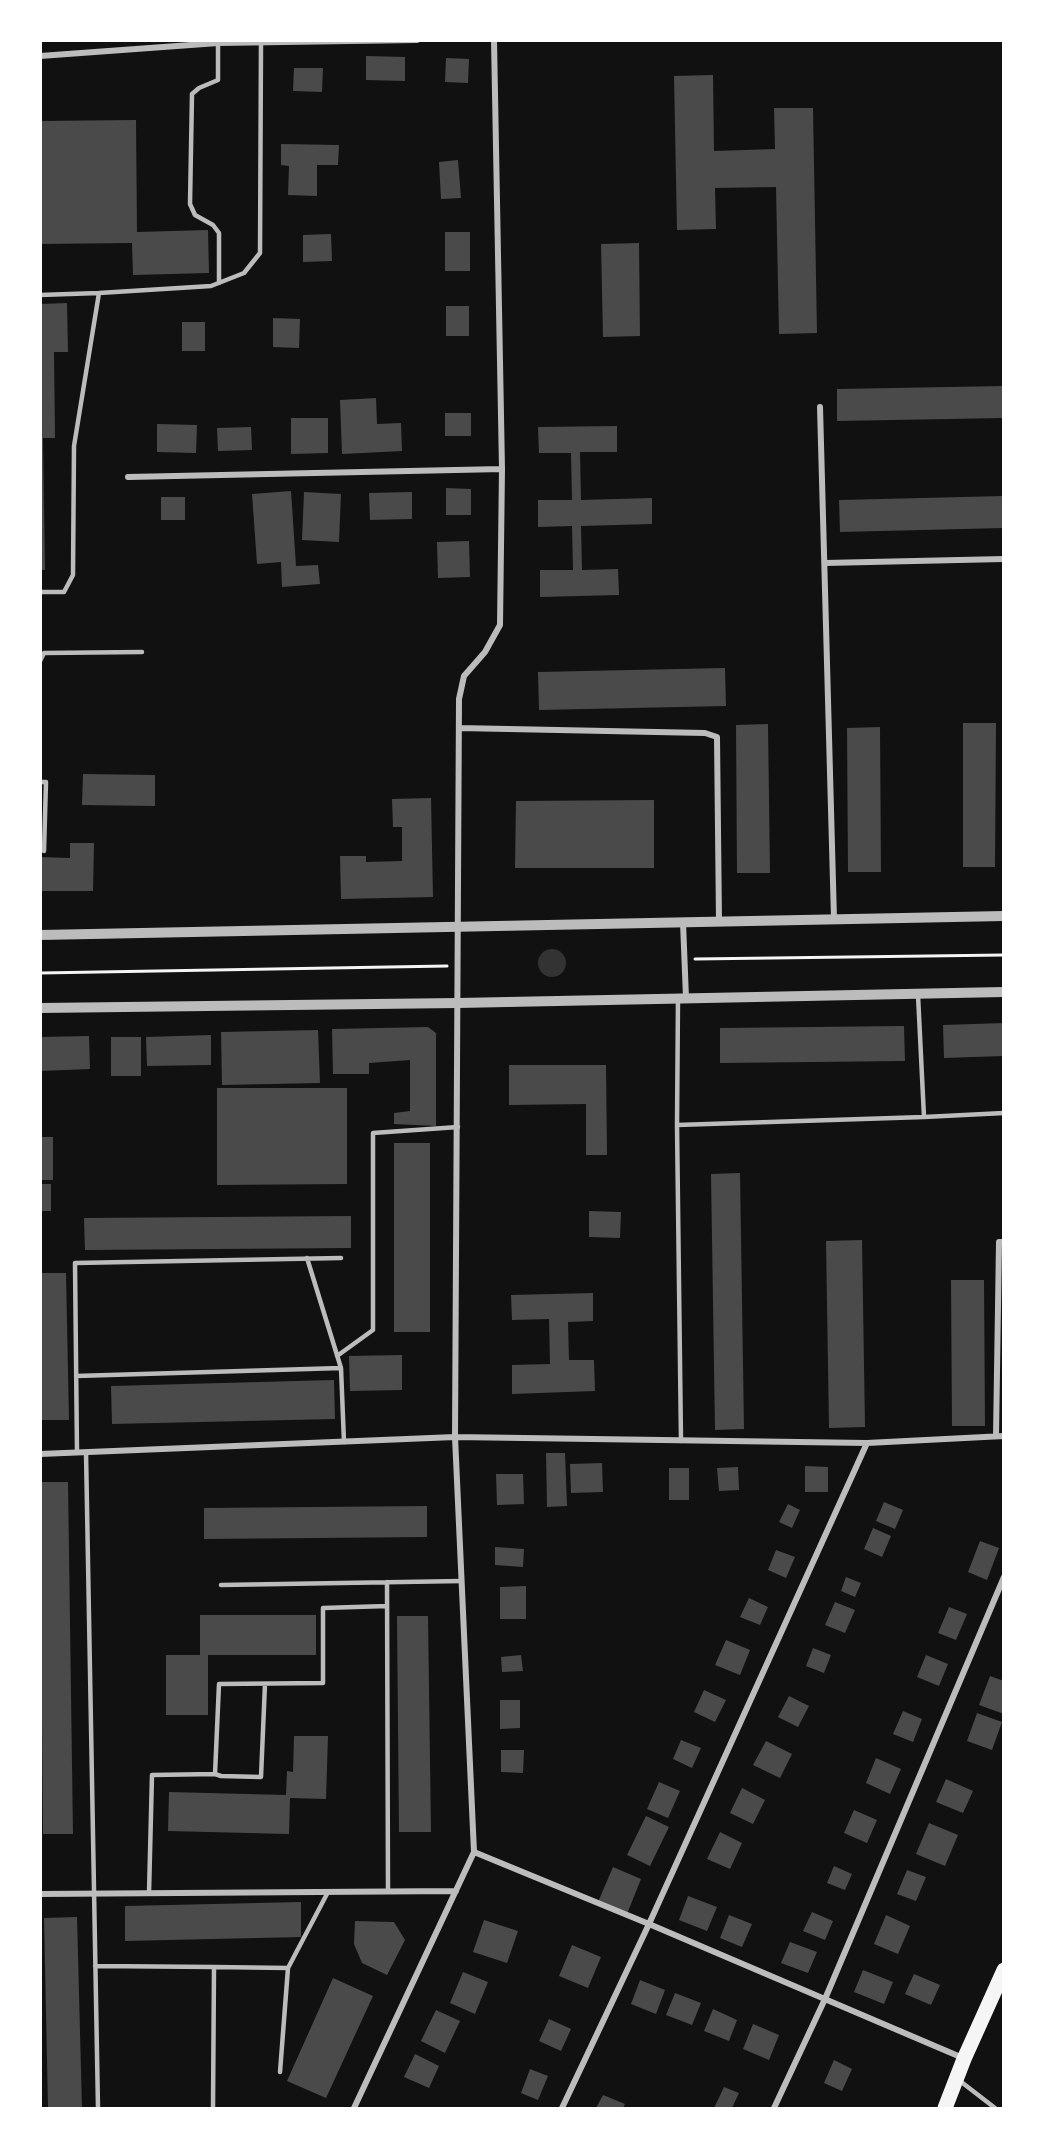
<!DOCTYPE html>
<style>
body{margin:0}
#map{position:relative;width:1044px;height:2149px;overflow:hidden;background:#111;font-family:"Crimson Pro",serif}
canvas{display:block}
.frame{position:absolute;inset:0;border:42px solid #fff;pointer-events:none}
</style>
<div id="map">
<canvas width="1044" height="2149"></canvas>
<div class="frame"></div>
</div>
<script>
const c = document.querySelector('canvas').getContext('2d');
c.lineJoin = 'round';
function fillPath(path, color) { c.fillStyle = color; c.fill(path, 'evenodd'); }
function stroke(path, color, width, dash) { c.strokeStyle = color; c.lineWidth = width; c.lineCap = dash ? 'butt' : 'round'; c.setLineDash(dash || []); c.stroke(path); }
const water = new Path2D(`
 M538 963a14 14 0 1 1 28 0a14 14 0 1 1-28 0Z`);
const building = new Path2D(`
 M366,56L405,57V81L366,80Z
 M446,58L469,59L468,83L445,82Z
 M294,68H323L322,92L293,91Z
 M713,75L714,151L775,149L774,108H813L817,333L779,334L776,187L715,188L716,229L677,230L674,76Z
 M136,120L137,232L208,230L209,273L133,275L132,243L40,244V121Z
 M281,144L339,145L338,165H317V196L288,195L289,166L281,165Z
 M458,160L461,198L441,199L439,162Z
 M445,232H470V271H445Z
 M331,234L332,261L303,262V235Z
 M639,243L640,336L603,337L601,244Z
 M67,303L68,352H54L55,438H43L45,570H40V304Z
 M446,306H469V336H446Z
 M273,318L300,319L299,348L273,347Z
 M182,322H205V351H182Z
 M1004,386V418L837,421V389Z
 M376,398L377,424L401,423L402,451L342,454L340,400Z
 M445,413H471V436H445Z
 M291,418H328V453L291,454Z
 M157,424L197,425L196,453L157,452Z
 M617,426V452H580L581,500L652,498V524L581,526L582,570L618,569L619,595L540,597V570H573L572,526L538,527V500H572L571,453H539L538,427Z
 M251,427L252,450L218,451L217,428Z
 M446,488L471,489V515H446Z
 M291,491L296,566L318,565L320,584L282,587L281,562L257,564L252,494Z
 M304,492L341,494L339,542L302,540Z
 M412,492V519L370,520L369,493Z
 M1004,496V528L840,532L839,500Z
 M161,497H185V520H161Z
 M469,541L470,577L438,578L437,542Z
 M725,668L726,706L539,710L538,672Z
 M963,723H996L995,867H963Z
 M768,724L770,873H737L736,725Z
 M880,727L881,872H848L847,728Z
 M83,774L155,775V806L82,805Z
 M431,798L433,897L341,899L340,856H366V862L402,861V827H393L392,799Z
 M654,800V868H515L516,801Z
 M70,843H94L93,891H40V857L70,858Z
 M1004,1023V1056L944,1058L943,1025Z
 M904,1026L905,1061L720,1063V1028Z
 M428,1027L436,1033V1126L394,1124V1113L410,1111V1060L369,1063V1074H333L332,1029Z
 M318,1030L320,1083L222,1085L221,1032Z
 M211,1035V1065L147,1066L146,1037Z
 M89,1036L90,1069L40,1071V1037Z
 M111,1037H141V1076H111Z
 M509,1065H606L607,1155H586V1104L509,1105Z
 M217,1088H347V1184L217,1185Z
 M40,1137H53V1180H40Z
 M394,1143H430V1332H394Z
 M740,1173L744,1429L715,1430L711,1174Z
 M40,1184H51V1211H40Z
 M589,1211L621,1212L620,1238L589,1237Z
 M351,1216V1248L85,1250L84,1218Z
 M862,1240L865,1427L829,1428L826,1241Z
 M40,1273H66L69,1420H40Z
 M951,1280H984L985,1426H952Z
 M593,1293V1321L568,1322L569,1360H594L595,1391L512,1394V1365L550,1364L549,1319L512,1320L511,1295Z
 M402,1355V1390L350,1391L349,1356Z
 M334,1380L335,1419L112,1424L111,1386Z
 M546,1453H565L567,1506L547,1507Z
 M602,1463L603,1492L571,1493L570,1464Z
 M805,1466L828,1467V1492H805Z
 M738,1467L739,1490L719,1491L717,1468Z
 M669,1468H689V1500H669Z
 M496,1474H523L524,1504L497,1505Z
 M40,1482H68L73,1834H43Z
 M884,1502L903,1510L895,1529L876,1521Z
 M788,1504L800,1510L792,1528L779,1522Z
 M427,1506V1537L204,1539V1508Z
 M873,1528L891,1536L882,1557L864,1549Z
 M980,1541L999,1548L987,1580L968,1572Z
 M495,1547L524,1549L523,1567L495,1565Z
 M776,1550L795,1557L786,1578L768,1570Z
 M846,1577L861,1583L855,1597L841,1591Z
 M526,1586V1619H500V1587Z
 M749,1598L768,1607L760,1625L740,1617Z
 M835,1602L855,1610L845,1633L825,1625Z
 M949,1607L967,1614L956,1640L938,1633Z
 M200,1615H316V1655H208V1715H166V1655H200Z
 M397,1616H428L431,1832H399Z
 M726,1640L750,1650L740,1675L715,1665Z
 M813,1648L831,1655L824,1673L806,1666Z
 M521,1655L523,1671L502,1672L501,1657Z
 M926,1655L948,1664L939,1686L917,1677Z
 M990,1676L1004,1681V1714L979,1705Z
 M704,1690L726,1700L715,1722L694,1712Z
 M789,1696L809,1706L798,1727L778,1717Z
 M500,1700H520V1728L500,1729Z
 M903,1711L922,1719L913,1742L893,1734Z
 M977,1713L1002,1722L992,1750L967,1741Z
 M294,1736H328L326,1799L290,1798L289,1834L168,1831L169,1792L286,1795L287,1771L293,1772Z
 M681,1740L701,1748L692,1768L673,1759Z
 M766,1741L792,1754L780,1778L753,1765Z
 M501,1750H524L523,1773L501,1772Z
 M876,1758L901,1769L890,1794L866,1783Z
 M946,1779L973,1791L963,1813L936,1802Z
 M659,1782L680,1791L668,1818L647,1809Z
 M742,1788L765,1800L753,1824L730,1813Z
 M854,1810L877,1820L867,1843L844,1833Z
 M646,1816L669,1827L650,1866L627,1855Z
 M929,1823L958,1835L945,1866L916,1854Z
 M720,1832L742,1843L730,1869L707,1859Z
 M834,1866L852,1874L845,1890L827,1883Z
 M613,1867L641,1879L627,1914L598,1902Z
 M907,1870L926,1877L916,1901L897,1894Z
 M688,1896L717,1907L707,1931L679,1920Z
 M301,1902V1937L125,1941V1906Z
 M812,1912L833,1921L825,1940L803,1931Z
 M729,1915L752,1924L742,1947L720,1938Z
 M886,1915L910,1926L898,1954L874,1944Z
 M77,1917L82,2108H48L44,1918Z
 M484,1920L518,1931L507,1963L473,1952Z
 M355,1921L394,1922L405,1940L387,1975L362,1963L354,1944Z
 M790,1942L817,1952L808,1973L781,1963Z
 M572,1945L601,1957L588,1988L559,1976Z
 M863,1970L893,1982L884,2004L854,1992Z
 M463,1972L488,1982L475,2014L450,2003Z
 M914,1974L940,1985L931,2005L905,1994Z
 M333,1978L373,1996L326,2098L287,2081Z
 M640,1980L665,1990L656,2014L631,2004Z
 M675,1993L701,2003L692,2025L666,2015Z
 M713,2009L737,2020L729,2041L704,2031Z
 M436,2010L460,2021L445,2053L421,2041Z
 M549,2019L571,2029L561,2051L539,2041Z
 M753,2024L779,2035L769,2060L743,2049Z
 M415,2054L439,2066L429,2088L404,2077Z
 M834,2060L852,2069L842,2091L824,2083Z
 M530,2069L548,2076L538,2100L521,2093Z
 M724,2087L739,2093L732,2108H714Z
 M603,2095L625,2104L623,2108H596Z`);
const path = new Path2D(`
 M695,959L1004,955
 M40,973L447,966`);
const service = new Path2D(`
 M218,43V80L199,88L192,94L190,204L195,215L213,225L219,233V283
 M40,295L99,293L211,286L244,273L260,253L261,42
 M40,592H64L73,575L74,446L99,293
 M40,661L44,653L142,652
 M40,782H46L44,851
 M678,999L677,1125L681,1441
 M924,1117L1004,1113
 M677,1125L924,1117L918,995
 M307,1258L341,1368
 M337,1356L373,1330V1133L458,1127
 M76,1376L341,1368L344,1442
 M77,1452L75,1263L341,1258
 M86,1452L98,2108
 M387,1582L388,1891
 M221,1585L462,1581
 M215,1774L219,1684L323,1683V1608L387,1606
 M149,1893L152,1775L215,1774L221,1776L261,1777L265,1684
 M95,1966L214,1967L213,2108
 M214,1967L288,1968L280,2072
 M288,1968L328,1892
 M960,2081L995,2108`);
const minor = new Path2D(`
 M40,56L218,43L417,40
 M820,407L834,919
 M128,477L502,469
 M825,563L1004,559
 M459,728L705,733L717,737L719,922
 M683,922L686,998
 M996,1436L999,1242H1004
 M40,1454L455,1437L867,1443L1004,1436
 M474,1852L649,1924L963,2058
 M40,1894L456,1891
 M354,2108L474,1852L455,1437L459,699L464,676L485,652L500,625L502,469L494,40
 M562,2108L649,1924L867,1443
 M774,2108L825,1999L1004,1577`);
const tertiary = new Path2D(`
 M40,935L1004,916
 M40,1008L458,1003L1004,992`);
const trunk = new Path2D(`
 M945,2108L964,2059L1004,1970`);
fillPath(water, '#333');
fillPath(building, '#4a4a4a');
stroke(path, '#f5f5f5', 3);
stroke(service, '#bcbcbc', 4.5);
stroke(minor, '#bcbcbc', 6);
stroke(tertiary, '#bcbcbc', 10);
stroke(trunk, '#f5f5f5', 15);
</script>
